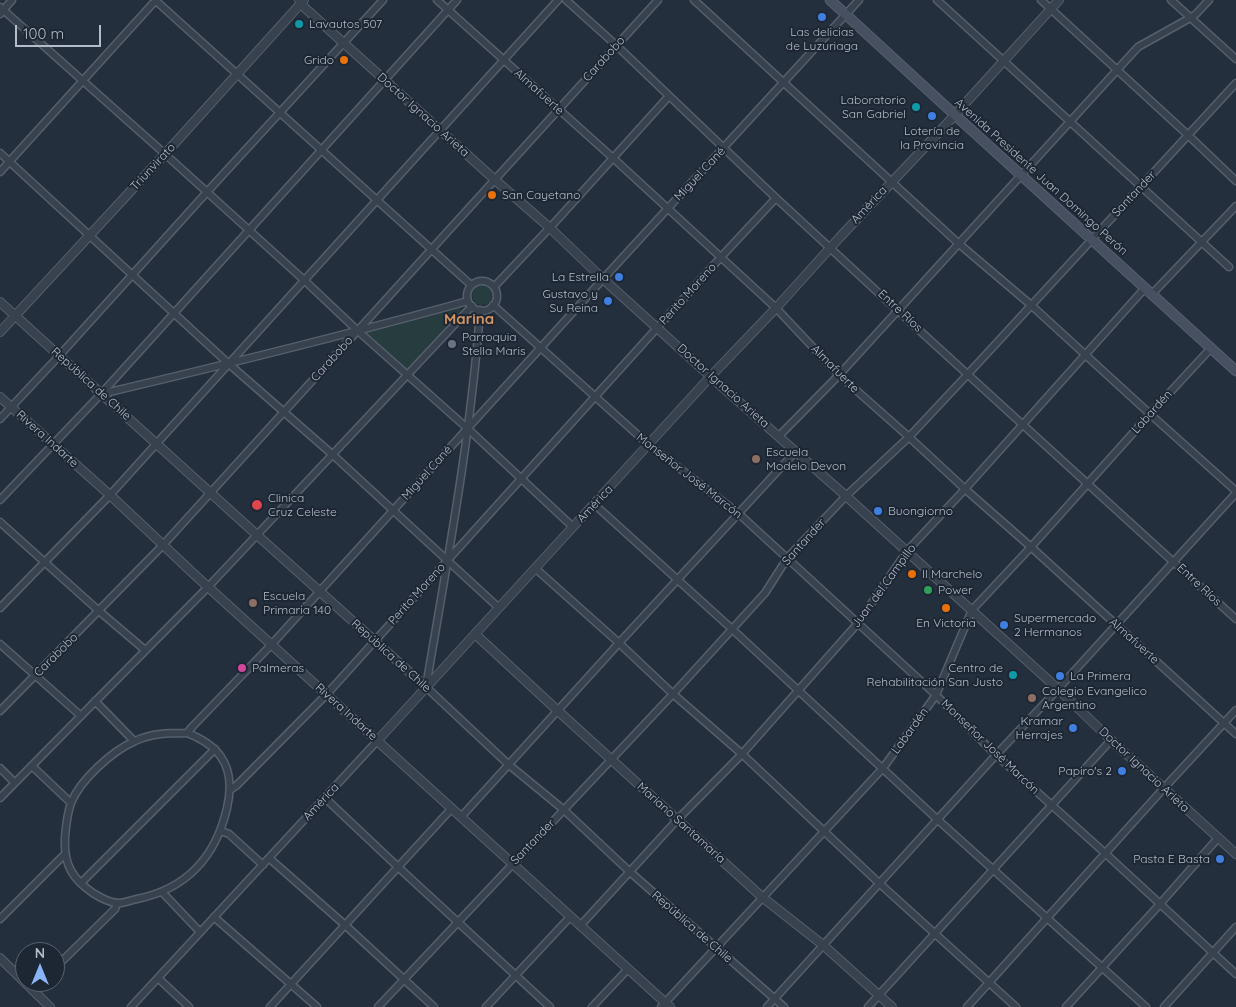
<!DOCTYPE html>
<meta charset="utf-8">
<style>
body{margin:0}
#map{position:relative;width:1236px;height:1007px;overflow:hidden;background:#242f3e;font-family:Quicksand,sans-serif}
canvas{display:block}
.north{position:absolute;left:15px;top:942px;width:50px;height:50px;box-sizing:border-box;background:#1d2633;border:1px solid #59626f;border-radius:50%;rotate:0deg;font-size:14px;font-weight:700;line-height:20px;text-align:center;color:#b4bcc9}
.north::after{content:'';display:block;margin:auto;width:18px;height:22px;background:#8ab4f8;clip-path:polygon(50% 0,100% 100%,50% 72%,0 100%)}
.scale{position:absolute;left:15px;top:25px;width:86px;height:22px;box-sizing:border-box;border:2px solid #b4bcc9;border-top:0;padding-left:6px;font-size:15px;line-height:18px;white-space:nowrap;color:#b4bcc9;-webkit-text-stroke:4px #1d2633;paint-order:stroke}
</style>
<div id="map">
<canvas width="1236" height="1007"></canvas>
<div class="north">N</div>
<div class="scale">100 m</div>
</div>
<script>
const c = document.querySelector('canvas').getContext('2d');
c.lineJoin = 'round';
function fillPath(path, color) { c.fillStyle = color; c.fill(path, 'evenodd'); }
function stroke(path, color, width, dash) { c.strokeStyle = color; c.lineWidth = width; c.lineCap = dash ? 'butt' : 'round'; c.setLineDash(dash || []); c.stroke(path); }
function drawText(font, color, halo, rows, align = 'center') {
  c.font = font + ' Quicksand,sans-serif'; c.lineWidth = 4; c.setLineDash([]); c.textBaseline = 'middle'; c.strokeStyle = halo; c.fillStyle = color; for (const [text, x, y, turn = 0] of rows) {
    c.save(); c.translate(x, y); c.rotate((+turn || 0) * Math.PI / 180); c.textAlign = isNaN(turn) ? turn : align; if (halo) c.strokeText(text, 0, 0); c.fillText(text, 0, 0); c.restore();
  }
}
const green = new Path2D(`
 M472 295a10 10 0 1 1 20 0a10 10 0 1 1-20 0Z
 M457,307L461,309L460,315L407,369L363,333Z`);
const minor = new Path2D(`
 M155,0L471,285
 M437,0L613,158L776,308L839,375L909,437L965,489L1031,547L1236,734
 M566,0L617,46L776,198L897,310L1236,619
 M694,0L958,243L1031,305L1150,414L1236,491
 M937,0L1229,267
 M1041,0L1188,135L1236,181
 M1171,0L1236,59
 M0,7L165,154L304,280L358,331L467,428L573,527
 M0,14L12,0
 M0,153L229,364L333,455L499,608
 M0,172L156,0
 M467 296a15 15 0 1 1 30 0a15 15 0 1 1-30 0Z
 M494,287L557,220L669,96
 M1152,294L1236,206
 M493,305L649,445L738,513L936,695L996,755L1106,854L1236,974
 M480,310C471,437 447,562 426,687L508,764L564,810L630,872L784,1007
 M101,394C224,365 346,335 468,301
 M0,419L59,356L207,192L383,0
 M779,436L839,375L1138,47L1190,18L1196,14L1209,0
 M0,500L101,394L457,0
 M594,504L732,629L938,820L1146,1007
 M0,522L99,611L145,650
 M535,568L619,643L673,694L742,754L879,883L1016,1007
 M0,608L110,495L558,0
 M0,644L81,716
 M95,701L134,741
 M0,711L163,545L658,0
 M187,733C200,738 213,745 221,757C231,771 231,791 227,808C216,856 187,889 137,899C131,900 125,903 119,903C108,903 93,894 85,887C68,873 64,858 65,837C66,825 67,814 71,803C80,780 112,751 135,741C152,733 169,733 187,733L193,726L272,644L320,591L603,279L859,0
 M32,766L71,803
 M0,768L15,783
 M230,790L237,785L327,694L721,257L776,198
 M0,798L209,586L472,306
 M325,798L398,867L550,1007
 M461,817L619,643L796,451
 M221,831L229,834L263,865
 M269,858L345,925L434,1007
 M81,883L215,749
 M162,892L200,932
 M214,917L317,1007
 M0,919L65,854
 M580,926L677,820L742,754L858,623L907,551L965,489L1145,288
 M55,968L115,909L117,903
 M158,978L189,1007
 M33,990L41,982
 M131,1007L378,740
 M270,1007L452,808
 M378,1007L673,694L765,593L788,557L846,496L909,437L968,374L1236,83
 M486,1007L570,917
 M592,1007L628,969
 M661,1007L883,768L936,695L972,610L1031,547L1150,414L1211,348
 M767,1007L996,755L1058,689L1236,493
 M868,1007L1111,740
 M967,1007L1164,788L1236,710
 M1066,1007L1160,904L1218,838
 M1164,1007L1236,927`);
const tertiary = new Path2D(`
 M299,0L305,8L494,179L550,228L603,279L720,385L846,496L1058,689L1111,740L1236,854
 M0,302L257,535L426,687
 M0,332L165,154L304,0
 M0,397L110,495L196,576L670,1007
 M475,634L557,710L762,897L823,945L892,1007
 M378,740L711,376L776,308L840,237L941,130L1059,0
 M0,958L50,1007`);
const secondary = new Path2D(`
 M830,0L955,115L1236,371`);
const markers = [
 [822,17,5,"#3f7fe0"],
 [299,24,5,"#0f9aa8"],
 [344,60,5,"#e8710a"],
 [916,107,5,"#0f9aa8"],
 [932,116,5,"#3f7fe0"],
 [492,195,5,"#e8710a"],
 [619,277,5,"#3f7fe0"],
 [608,301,5,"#3f7fe0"],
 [452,344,5,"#6b7280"],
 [756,459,5,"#8d6e63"],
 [257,505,6,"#e0444e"],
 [878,511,5,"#3f7fe0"],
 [912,574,5,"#e8710a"],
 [928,590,5,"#2e9e5b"],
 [253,603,5,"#8d6e63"],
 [946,608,5,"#e8710a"],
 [1004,625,5,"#3f7fe0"],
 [242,668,5,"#d1479c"],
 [1013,675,5,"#0f9aa8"],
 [1060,676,5,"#3f7fe0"],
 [1032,698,5,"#8d6e63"],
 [1073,728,5,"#3f7fe0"],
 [1122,771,5,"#3f7fe0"],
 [1220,859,5,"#3f7fe0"]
];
const poiNames = [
 ["Lavautos 507",309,24],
 ["Las delicias",822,32,"center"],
 ["de Luzuriaga",822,46,"center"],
 ["Grido",334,60,"right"],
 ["Laboratorio",906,100,"right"],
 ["San Gabriel",906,114,"right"],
 ["Lotería de",932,131,"center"],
 ["la Provincia",932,145,"center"],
 ["San Cayetano",502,195],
 ["La Estrella",609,277,"right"],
 ["Gustavo y",598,294,"right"],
 ["Su Reina",598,308,"right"],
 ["Parroquia",462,337],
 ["Stella Maris",462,351],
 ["Escuela",766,452],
 ["Modelo Devon",766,466],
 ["Clinica",268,498],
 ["Cruz Celeste",268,512],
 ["Buongiorno",888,511],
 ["Il Marchelo",922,574],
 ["Power",938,590],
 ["Escuela",263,596],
 ["Primaria 140",263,610],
 ["Supermercado",1014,618],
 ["2 Hermanos",1014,632],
 ["En Victoria",946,623,"center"],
 ["Palmeras",252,668],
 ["Centro de",1003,668,"right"],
 ["Rehabilitación San Justo",1003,682,"right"],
 ["La Primera",1070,676],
 ["Colegio Evangelico",1042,691],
 ["Argentino",1042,705],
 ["Kramar",1063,721,"right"],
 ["Herrajes",1063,735,"right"],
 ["Papiro's 2",1112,771,"right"],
 ["Pasta E Basta",1210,859,"right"]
];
const streetNames = [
 ["Carabobo",604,59,-48],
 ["Almafuerte",539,92,42],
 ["Doctor Ignacio Arieta",423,115,42],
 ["Triunvirato",153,167,-47],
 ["Miguel Cané",700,174,-47],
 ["Avenida Presidente Juan Domingo Perón",1041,177,42],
 ["Santander",1134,194,-47],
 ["América",869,205,-47],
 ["Perito Moreno",688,294,-48],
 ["Entre Ríos",900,311,43],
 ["Carabobo",332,359,-48],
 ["Almafuerte",835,369,45],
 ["República de Chile",91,384,42],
 ["Doctor Ignacio Arieta",723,386,42],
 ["Labardén",1152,412,-48],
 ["Rivera Indarte",47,439,42],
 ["Miguel Cané",427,473,-48],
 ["Monseñor José Marcón",689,476,38],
 ["América",595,504,-47],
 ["Santander",804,542,-48],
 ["Entre Ríos",1199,585,43],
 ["Juan del Campillo",884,586,-54],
 ["Perito Moreno",417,594,-48],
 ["Almafuerte",1134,641,42],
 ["Carabobo",56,655,-45],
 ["República de Chile",391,656,42],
 ["Rivera Indarte",346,712,42],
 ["Labardén",910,731,-54],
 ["Monseñor José Marcón",990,747,44],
 ["Doctor Ignacio Arieta",1144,770,43],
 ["América",321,802,-47],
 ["Mariano Santamaría",681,823,42],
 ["Santander",533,842,-46],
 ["República de Chile",692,927,41]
];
const quarterNames = [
 ["Marina",469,319]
];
fillPath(green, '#263c3f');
stroke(minor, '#565f6c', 9);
stroke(tertiary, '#565f6c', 10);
stroke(secondary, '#565f6c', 11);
stroke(minor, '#38414e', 6);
stroke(tertiary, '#38414e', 8);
stroke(secondary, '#465061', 9);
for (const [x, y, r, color] of markers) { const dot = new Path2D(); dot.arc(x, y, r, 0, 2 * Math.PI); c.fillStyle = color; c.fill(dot); stroke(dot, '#1d2633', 2); }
drawText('12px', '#b4bcc9', '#1d2633', poiNames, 'left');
drawText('12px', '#b4bcc9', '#1d2633', streetNames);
drawText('bold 15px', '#d59563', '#1d2633', quarterNames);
</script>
